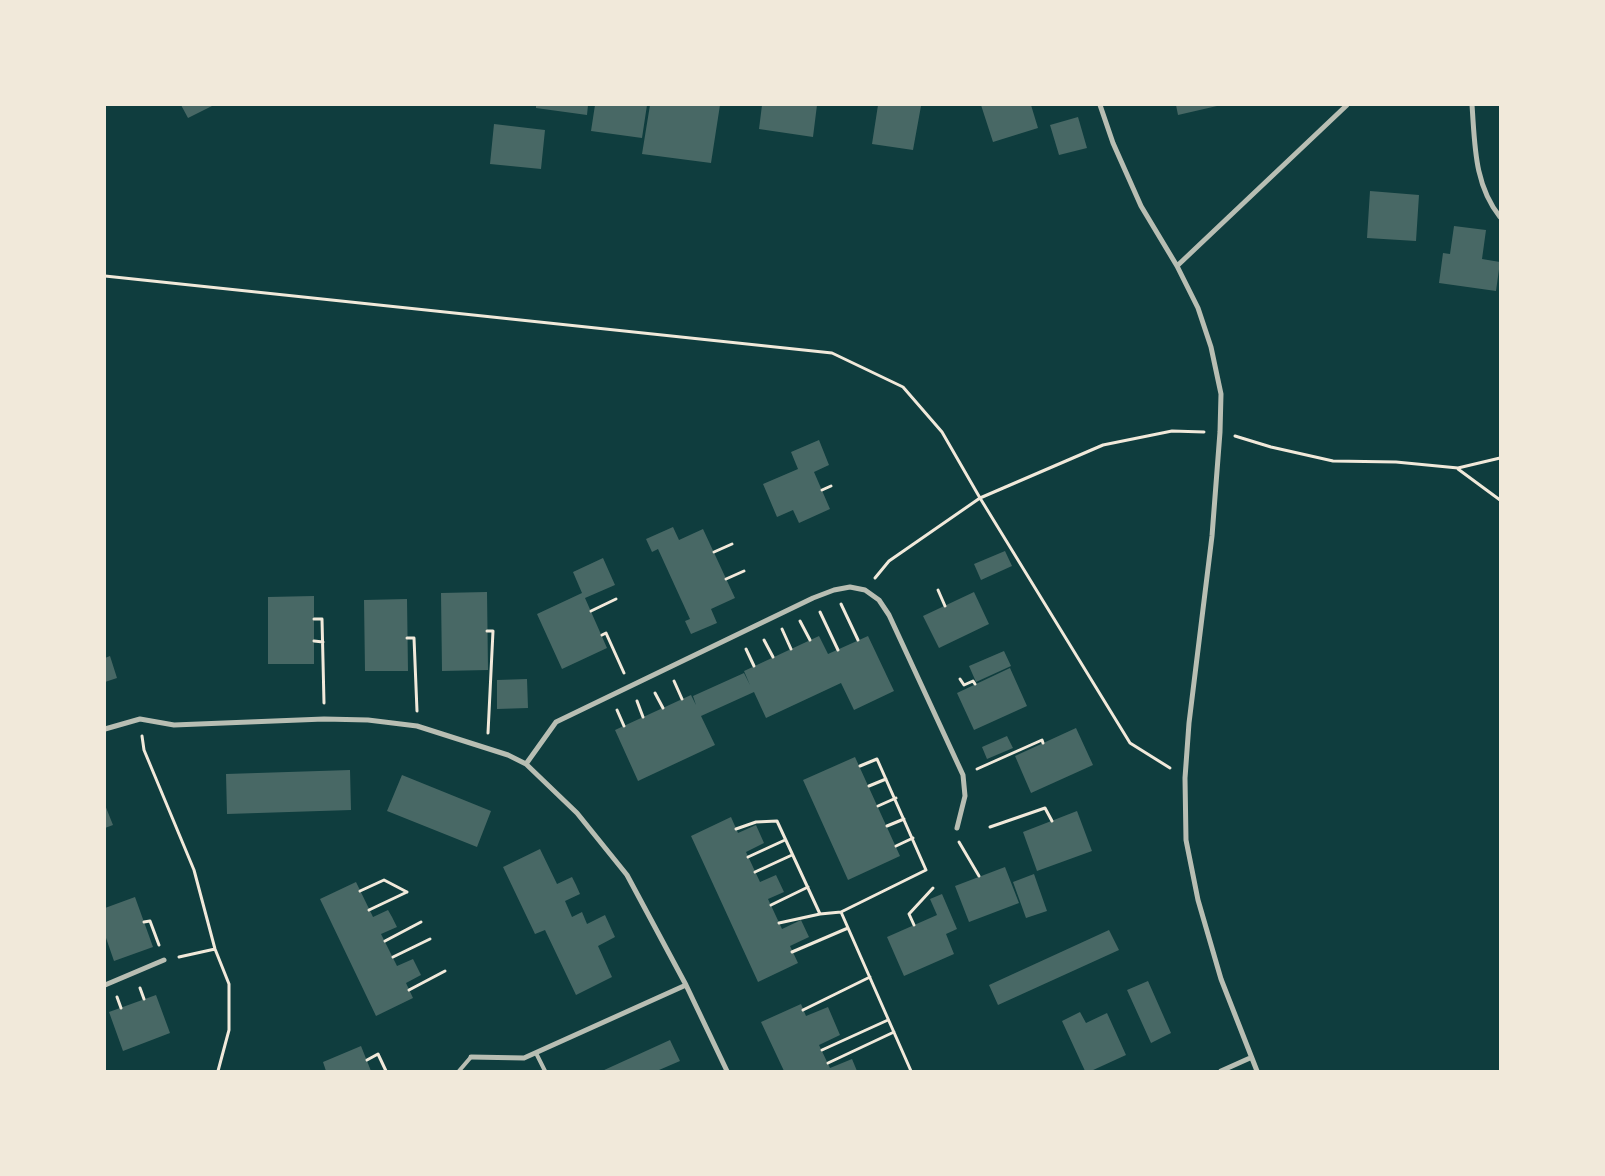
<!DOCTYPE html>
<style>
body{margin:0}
#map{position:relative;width:1605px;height:1176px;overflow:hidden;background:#0f3d3e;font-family:"Archivo Narrow",sans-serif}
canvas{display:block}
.frame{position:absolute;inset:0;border:106px solid #f1e9da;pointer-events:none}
</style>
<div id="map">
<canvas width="1605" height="1176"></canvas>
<div class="frame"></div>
</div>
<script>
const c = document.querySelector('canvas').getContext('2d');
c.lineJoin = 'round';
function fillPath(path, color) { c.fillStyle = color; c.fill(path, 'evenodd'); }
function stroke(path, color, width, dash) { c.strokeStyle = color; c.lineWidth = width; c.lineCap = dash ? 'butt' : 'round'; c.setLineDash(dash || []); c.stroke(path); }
const building = new Path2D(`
 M181,105H214L188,118Z
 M536,105H588L587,115L536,108Z
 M595,105H647L642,138L591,131Z
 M650,105H720L711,163L642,154Z
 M762,105H817L813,137L759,129Z
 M878,105L921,106L913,150L872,144Z
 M981,105H1031L1038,128L993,142Z
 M1176,105H1217V106L1178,115Z
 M1078,117L1087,148L1059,155L1050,125Z
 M494,124L545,130L541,169L490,164Z
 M1370,191L1419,195L1416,241L1367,238Z
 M1454,226L1486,230L1482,259L1500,262L1496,291L1439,283L1443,253L1450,254Z
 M819,440L829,465L814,472L830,509L799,523L793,510L777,517L763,484L798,469L791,452Z
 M673,527L679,540L703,529L735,598L711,609L717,623L691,634L685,621L690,619L658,549L652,552L646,539Z
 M1005,551L1012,566L981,580L974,564Z
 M603,558L615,585L585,598L607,648L562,669L537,614L582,593L573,572Z
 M487,592L488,670L442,671L441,593Z
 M974,592L989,624L939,648L923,616Z
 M314,596V664H268V597Z
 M407,599L408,671H365L364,600Z
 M819,636L828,654L868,636L894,691L854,710L841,683L766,718L754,692L701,716L715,745L638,781L615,730L691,695L696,705L693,696L744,673L750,685L744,671Z
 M1004,651L1011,666L976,682L969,666Z
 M110,656L117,678L105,682V658Z
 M1010,668L1027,706L974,730L957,693Z
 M527,679L528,708L497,709V680Z
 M1076,728L1093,765L1031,793L1015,756Z
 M1007,736L1013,748L987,759L982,747Z
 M855,757L900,856L848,880L803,780Z
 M350,770L351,810L227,814L226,774Z
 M402,775L491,811L477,847L387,811Z
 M105,805L113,825L105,828Z
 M1077,811L1092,851L1037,871L1023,832Z
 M731,817L738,833L756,825L764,843L746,852L760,882L776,875L784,892L768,899L782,929L801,920L809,937L790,946L798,963L758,982L691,836Z
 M540,849L557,884L572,877L576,885L580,894L565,901L572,917L582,912L587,924L605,915L615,937L598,946L612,977L576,995L545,930L535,934L503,867Z
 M1005,867L1019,903L969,922L955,886Z
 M1034,874L1047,911L1026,918L1013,882Z
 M356,882L373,917L388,910L392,917L397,927L381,934L397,966L413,959L421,975L406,983L413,998L376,1016L320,899Z
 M942,894L957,929L946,934L954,954L904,976L887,937L937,915L930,899Z
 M135,897L153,947L114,961L105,935V908Z
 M1109,930L1119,950L998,1005L989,985Z
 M1148,981L1171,1033L1151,1043L1127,990Z
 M156,995L170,1033L123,1051L109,1012Z
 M801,1004L806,1016L828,1007L840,1035L819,1045L830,1068L852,1059L857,1071H784L761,1022Z
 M1080,1012L1086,1023L1107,1013L1126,1055L1091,1071H1085L1062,1021Z
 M670,1040L680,1061L659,1070L602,1071Z
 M361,1046L371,1071H326L323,1062Z`);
const path = new Path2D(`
 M105,276L832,353L903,387L942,432L980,498L1130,743L1170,768
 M1235,436L1271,447L1333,461L1396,462L1458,468L1500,458
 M1458,469L1500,500
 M822,490L831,486
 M714,552L732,544
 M875,578L889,561L980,498L1103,445L1172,431L1204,432
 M726,579L744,571
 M938,590L945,606
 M841,604L858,640
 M591,611L616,599
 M820,612L838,650
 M314,619H322L324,703
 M800,621L810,640
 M782,629L791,649
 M487,631H493L488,733
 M602,635L606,633L624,673
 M407,638H414L417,711
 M764,640L773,657
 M314,641L323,642
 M746,649L754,666
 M960,679L964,685L973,681L975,684
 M674,681L682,699
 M655,693L663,708
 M637,701L643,717
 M617,710L624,726
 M142,736L144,750L194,870L215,949L229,984V1030L218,1071
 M860,766L877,759L926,870L841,912L911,1071
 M977,769L1042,740L1043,743
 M869,786L886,779
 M878,806L896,798
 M887,826L904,819
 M990,827L1045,808L1052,821
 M736,829L756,822L777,821L820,914L841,912
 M959,842L979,876
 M896,846L913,838
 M748,857L785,840
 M755,872L792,855
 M360,891L384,880L407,892
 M771,905L808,887
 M369,910L407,892
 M144,922L150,921L159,945
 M779,923L820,914
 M914,925L909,914L933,888
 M385,941L421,922
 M792,952L848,928
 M179,957L215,949
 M393,957L430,939
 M140,988L144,999
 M409,990L445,971
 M117,997L121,1008
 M803,1010L870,977
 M822,1050L888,1020
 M367,1060L378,1054L386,1071
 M828,1063L894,1032`);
const service = new Path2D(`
 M536,1053L545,1071
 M459,1071L471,1057`);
const minor = new Path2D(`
 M1100,105L1113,143L1141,206L1177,266L1198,308L1211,347L1221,394L1220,432L1212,536L1189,723L1185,778L1186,840L1198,900L1221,979L1257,1071
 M1472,105C1475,145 1474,184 1500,217
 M1177,266L1347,105
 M105,729L140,719L174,725L324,719L368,720L417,726L508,755L526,764L577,813L627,875L686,985L727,1071
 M526,764L556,722L813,598L834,590L850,587L865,590L879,600L889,615L963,775L965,796L957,828
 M105,985L164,960
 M471,1057L524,1058L686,985
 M1221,1071L1250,1058`);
fillPath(building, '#486865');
stroke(path, '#f1e9da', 3);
stroke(service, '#b8beb3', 4);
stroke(minor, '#b8beb3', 5);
</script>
